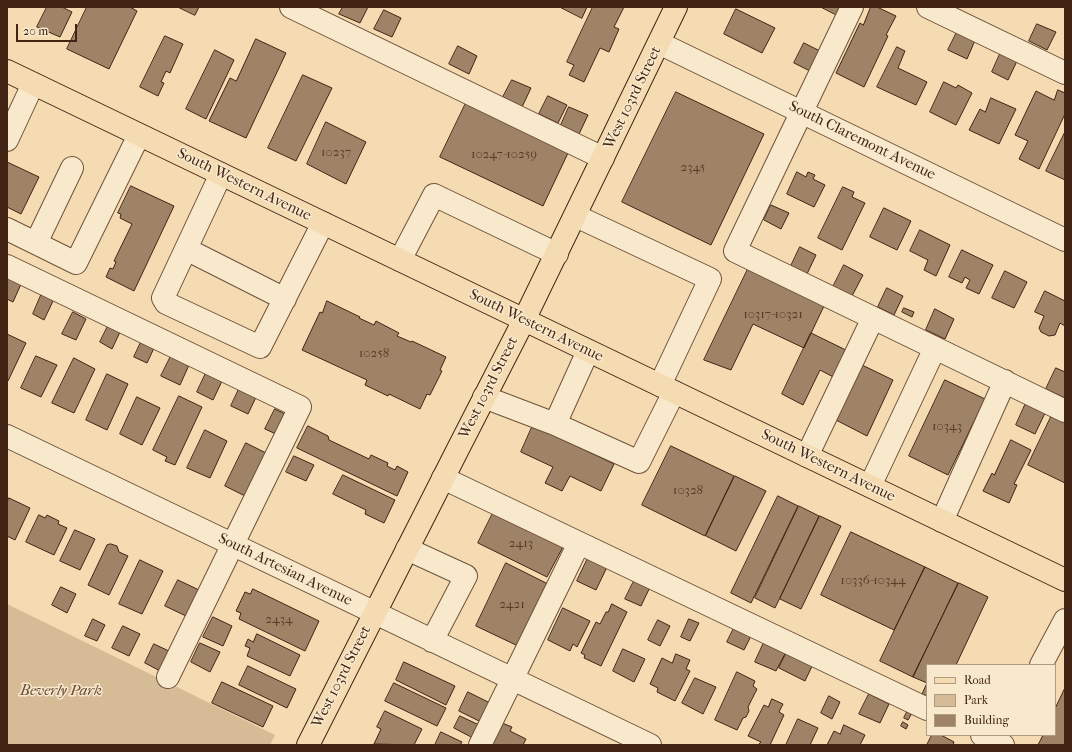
<!DOCTYPE html>
<style>
body{margin:0}
#map{position:relative;width:1072px;height:752px;overflow:hidden;background:#f4dbb1;font-family:"IM FELL French Canon",serif}
canvas{display:block}
.frame{position:absolute;inset:0;border:8px solid #412414;pointer-events:none}
.legend{position:absolute;left:926px;top:664px;width:130px;height:72px;box-sizing:border-box;background:#f8e8cc;border:1px solid #af9a82;margin:0;padding:5px 7px;list-style:none;font-size:12px;color:#412414}
.legend li{display:flex;align-items:center;gap:8px;height:20px}
.legend b{width:20px;border:1px solid #af9a82}
.scale{position:absolute;left:16px;top:24px;width:61px;height:18px;box-sizing:border-box;border:2px solid #412414;border-top:0;padding-left:5px;font-size:12px;line-height:14px;white-space:nowrap;color:#412414;-webkit-text-stroke:3px #f8e8cc;paint-order:stroke}
</style>
<div id="map">
<canvas width="1072" height="752"></canvas>
<div class="frame"></div>
<ul class="legend">
<li><b style="height:5px;background:#f4dbb1"></b>Road</li>
<li><b style="height:11px;background:#d6bc96"></b>Park</li>
<li><b style="height:11px;background:#9e8366"></b>Building</li>
</ul>
<div class="scale">20 m</div>
</div>
<script>
const c = document.querySelector('canvas').getContext('2d');
c.lineJoin = 'round';
function fillPath(path, color) { c.fillStyle = color; c.fill(path, 'evenodd'); }
function stroke(path, color, width, dash) { c.strokeStyle = color; c.lineWidth = width; c.lineCap = dash ? 'butt' : 'round'; c.setLineDash(dash || []); c.stroke(path); }
function drawText(font, color, halo, rows, align = 'center') {
  c.font = font + ' "IM FELL French Canon",serif'; c.lineWidth = 3; c.setLineDash([]); c.textBaseline = 'middle'; c.strokeStyle = halo; c.fillStyle = color; for (const [text, x, y, turn = 0] of rows) {
    c.save(); c.translate(x, y); c.rotate((+turn || 0) * Math.PI / 180); c.textAlign = isNaN(turn) ? turn : align; if (halo) c.strokeText(text, 0, 0); c.fillText(text, 0, 0); c.restore();
  }
}
const green = new Path2D(`
 M7,604L275,735L270,745H7Z`);
const building = new Path2D(`
 M47,7H62L72,12L60,37L37,27Z
 M87,7H130L137,11L109,69L67,49Z
 M178,7H199L195,15Z
 M343,7H368L360,23L339,14Z
 M560,7H587L582,18Z
 M593,7H624L614,27L619,29L609,52L600,48L584,82L569,75L574,65L567,62Z
 M821,7H844L839,16Z
 M871,7H877L896,16L886,35L888,36L864,87L836,73L860,23L863,25Z
 M736,9L775,28L762,53L724,34Z
 M384,10L401,18L392,37L374,29Z
 M1037,24L1056,32L1047,50L1029,41Z
 M958,30L976,38L967,59L948,50Z
 M165,36L183,44L170,73L166,71L161,82L164,83L158,96L140,87Z
 M256,39L286,53L246,138L209,121L230,78L236,81Z
 M804,43L822,52L812,72L794,63Z
 M458,46L477,56L469,74L449,64Z
 M897,47L905,51L898,68L927,82L916,105L877,87Z
 M215,50L234,60L206,119L186,109Z
 M1000,54L1017,61L1008,80L992,72Z
 M303,75L332,88L296,161L268,148Z
 M512,80L531,88L522,107L503,97Z
 M944,82L956,88L958,85L972,93L956,125L930,112Z
 M1058,90L1065,93V114L1039,169L1019,159L1028,141L1015,135L1036,91L1054,100Z
 M676,92L764,134L711,245L622,202Z
 M548,96L567,105L558,123L539,114Z
 M991,98L1016,109L999,144L969,130L980,109L985,112Z
 M466,103L568,153L543,206L440,157Z
 M569,107L588,115L579,134L561,125Z
 M326,122L366,142L346,184L307,164Z
 M1065,132V180L1046,171Z
 M7,162L39,177L21,214L7,207Z
 M797,172L806,177L808,172L815,175L813,179L825,185L814,207L787,194Z
 M131,186L174,206L134,291L106,277L110,268L113,269L116,262L114,261L132,224L120,218L121,214L118,213Z
 M843,187L854,192L852,197L865,203L842,250L818,238Z
 M771,205L789,213L781,229L764,220Z
 M884,208L911,221L897,250L870,237Z
 M920,230L950,245L936,276L924,270L928,260L910,251Z
 M800,247L816,255L807,274L791,266Z
 M962,250L993,265L979,294L966,288L970,280L965,277L962,283L949,277Z
 M844,265L863,275L852,296L833,287Z
 M748,269L824,306L804,348L753,324L731,370L704,360Z
 M1005,271L1027,282L1014,308L992,298Z
 M9,276L22,282L13,302L7,299V280Z
 M887,288L903,296L894,315L878,307Z
 M1045,291L1065,301V326L1060,323L1055,335L1049,336L1041,332L1039,328L1044,316L1035,312Z
 M42,293L54,299L44,320L33,314Z
 M327,301L360,317L359,318L374,325L376,321L399,333L397,336L411,342L412,341L446,357L440,370L442,371L430,395L427,394L420,409L389,394L388,396L365,385L367,380L302,350L320,312L322,313Z
 M904,308L914,312L912,317L902,312Z
 M935,309L954,319L945,339L926,330Z
 M73,312L86,319L76,340L62,334Z
 M109,324L121,330L112,349L100,342Z
 M811,333L854,354L841,381L820,370L803,405L782,394Z
 M7,334L26,343L8,381H7Z
 M142,340L155,346L147,363L134,357Z
 M36,356L57,365L41,397L21,388Z
 M171,356L189,365L180,385L161,376Z
 M74,358L95,369L74,413L52,403Z
 M862,365L893,380L867,436L836,420Z
 M1056,368L1065,372V398L1046,389Z
 M207,371L223,379L213,400L197,392Z
 M107,374L128,384L107,430L86,420Z
 M945,380L985,399L948,475L909,456Z
 M240,387L257,395L248,414L231,406Z
 M179,396L202,407L175,465L165,461L167,457L153,450Z
 M137,397L160,408L142,445L120,434Z
 M1026,403L1045,413L1035,434L1016,425Z
 M275,409L287,415L278,435L265,429Z
 M1052,415L1065,421V483L1028,465Z
 M533,425L614,464L601,491L570,476L562,491L545,483L553,467L521,452Z
 M308,426L328,436L329,440L369,459L371,455L388,463L387,466L395,470L397,466L408,472L397,496L297,448Z
 M205,430L227,441L210,478L187,468Z
 M1011,440L1031,450L1014,484L1017,485L1009,503L983,491L992,473L994,475Z
 M246,443L268,454L247,497L225,486Z
 M671,446L734,476L705,536L642,505Z
 M294,456L314,465L306,481L286,472Z
 M343,475L395,500L384,523L365,514L366,510L333,494Z
 M735,476L766,491L736,551L706,536Z
 M778,496L798,506L751,603L731,593Z
 M9,498L30,508L15,540L7,536V503Z
 M799,506L819,516L775,608L755,598Z
 M493,513L564,545L547,577L478,543Z
 M39,515L45,518L47,515L59,521L58,524L67,528L54,555L26,542Z
 M820,516L841,526L801,609L780,599Z
 M75,530L95,539L80,570L60,561Z
 M851,532L925,567L894,630L821,595Z
 M111,544L117,546L119,552L128,556L109,595L88,585L107,545Z
 M588,558L607,567L596,590L577,581Z
 M140,560L163,571L142,614L119,604Z
 M506,563L548,584L518,646L476,626Z
 M925,567L958,583L913,677L880,661Z
 M636,577L651,585L641,606L625,599Z
 M178,580L199,590L186,616L165,606Z
 M959,583L988,597L956,665H927V696L922,694L927,683L913,677Z
 M61,587L76,594L67,613L52,605Z
 M253,589L319,621L305,651L239,619L241,613L236,611L245,592L250,594Z
 M612,604L627,612L601,666L584,658L585,655L581,653L596,622L600,624L606,612H608Z
 M563,608L590,621L577,647L573,644L570,651L548,640Z
 M213,617L232,626L223,646L203,637Z
 M93,619L105,625L97,641L85,636Z
 M689,619L699,623L690,641L681,637Z
 M658,620L670,626L660,646L648,640Z
 M736,624L753,632L744,650L727,642Z
 M123,626L140,634L129,656L112,648Z
 M257,634L300,655L290,676L247,656L250,648L245,646L248,639L253,642Z
 M766,638L788,648L776,671L755,662Z
 M200,643L220,652L210,672L191,662Z
 M154,644L171,652L162,672L145,663Z
 M623,649L645,659L634,682L613,671Z
 M788,650L814,662L805,681L779,668Z
 M676,654L690,660L686,669L690,671L675,701L657,692L658,688L650,684L662,658L672,663Z
 M404,662L455,686L446,705L396,680Z
 M248,666L296,689L287,708L239,685Z
 M737,672L755,681L753,686L757,689L748,707L749,711L746,717L743,718L737,730L715,720Z
 M695,678L716,687L703,714L682,703Z
 M222,682L273,706L263,727L212,703Z
 M394,683L446,708L437,726L385,701Z
 M1065,688V745H1038L1043,735H1055V709Z
 M468,692L490,703L481,722L459,711Z
 M869,694L889,704L880,723L859,714Z
 M829,696L840,702L832,719L821,713Z
 M772,699L783,704L779,712L784,715L770,745H761L759,744L761,742L748,736L764,705L768,707Z
 M385,711L422,729L414,745L374,744L381,729L377,727Z
 M907,712L912,713L908,720L904,718Z
 M460,716L479,725L473,738L454,728Z
 M798,719L818,728L810,745H786Z
 M903,722L908,725L906,729L901,726Z
 M502,723L512,727L510,731L526,739L523,745H492Z
 M844,725L865,735L860,745H827L834,731L840,734Z
 M441,732L462,742L460,745H435Z
 M932,735H941L954,742L953,745H927Z`);
const minor = new Path2D(`
 M291,7L603,158
 M852,7L735,251L1065,411
 M928,7L1065,73
 M659,43L1065,240
 M7,140L33,84
 M221,174L163,298L166,303L260,347L323,223
 M576,216L710,279L660,385
 M7,229L76,263L139,135
 M36,243L72,168
 M186,249L285,299
 M400,260L434,195L557,254
 M7,266L300,407L168,677
 M484,397L555,424L588,351
 M555,424L639,462L674,392
 M7,436L650,745
 M807,456L873,318
 M443,478L927,709
 M870,486L935,348
 M942,521L1005,381
 M407,549L466,576L432,641
 M1041,665L1065,620
 M982,735L1003,745
 M480,745L579,543`);
const major = new Path2D(`
 M7,71L1065,580
 M308,745L458,449L524,320L676,7`);
const numberNames = [
 ["10237",336,153],
 ["10247-10259",504,155],
 ["2345",693,168],
 ["10317-10321",773,315],
 ["10258",374,354],
 ["10343",947,427],
 ["10328",688,491],
 ["2413",521,544],
 ["10336-10344",873,581],
 ["2421",512,605],
 ["2434",279,620]
];
const streetNames = [
 ["West 103rd Street",633,98,-64],
 ["South Claremont Avenue",862,141,26],
 ["South Western Avenue",244,185,26],
 ["South Western Avenue",536,326,26],
 ["West 103rd Street",489,388,-63],
 ["South Western Avenue",828,466,26],
 ["South Artesian Avenue",285,570,26],
 ["West 103rd Street",342,677,-63]
];
const parkNames = [
 ["Beverly Park",61,691]
];
fillPath(green, '#d6bc96');
fillPath(building, '#9e8366');
stroke(building, '#412414', 1);
stroke(minor, '#6e523b', 24);
stroke(major, '#412414', 24);
stroke(minor, '#f8e8cc', 22);
stroke(major, '#f4dbb1', 22);
drawText('13px', '#583c28', null, numberNames);
drawText('15px', '#412414', '#f8e8cc', streetNames);
drawText('italic 15px', '#664a34', '#f8e8cc', parkNames);
</script>
